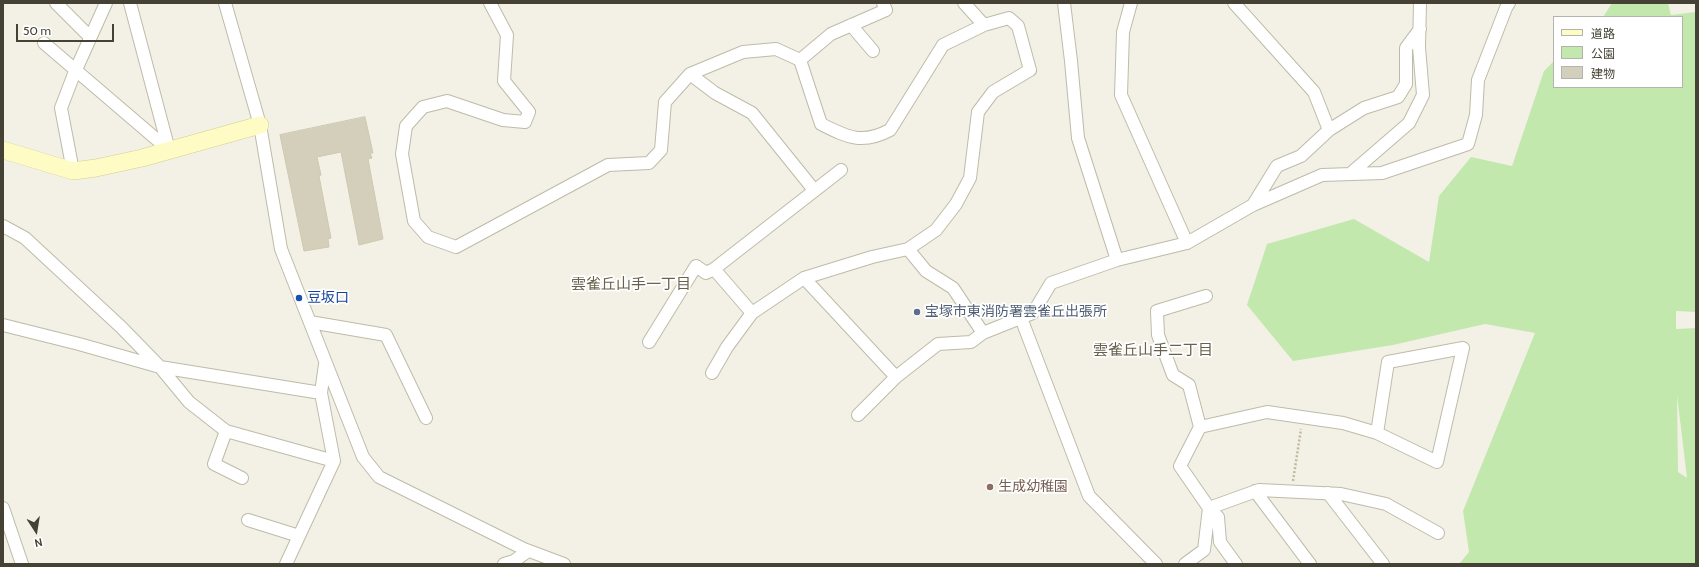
<!DOCTYPE html>
<meta charset="utf-8">
<style>
body{margin:0}
#map{position:relative;width:1699px;height:567px;overflow:hidden;background:#f3f1e6;font-family:Cabin,"Noto Sans JP",sans-serif}
canvas{display:block}
.frame{position:absolute;inset:0;border:4px solid #454235;pointer-events:none}
.legend{position:absolute;left:1553px;top:16px;width:130px;height:72px;box-sizing:border-box;background:#fff;border:1px solid #b5b3ae;margin:0;padding:5px 7px;list-style:none;font-size:12px;color:#454235}
.legend li{display:flex;align-items:center;gap:8px;height:20px}
.legend b{width:20px;border:1px solid #b5b3ae}
.north{position:absolute;left:16px;top:511px;width:40px;height:40px;-webkit-text-stroke:3px #fff;paint-order:stroke;rotate:168deg;font-size:11px;font-weight:700;line-height:16px;text-align:center;color:#454235}
.north::after{content:'';display:block;margin:auto;width:14px;height:18px;background:#454235;clip-path:polygon(50% 0,100% 100%,50% 72%,0 100%)}
.scale{position:absolute;left:16px;top:24px;width:98px;height:18px;box-sizing:border-box;border:2px solid #454235;border-top:0;padding-left:5px;font-size:12px;line-height:14px;white-space:nowrap;color:#454235;-webkit-text-stroke:3px #fff;paint-order:stroke}
</style>
<div id="map">
<canvas width="1699" height="567"></canvas>
<div class="frame"></div>
<ul class="legend">
<li><b style="height:5px;background:#fffbc4"></b>道路</li>
<li><b style="height:11px;background:#c3e8ae"></b>公園</li>
<li><b style="height:11px;background:#d4cfbb"></b>建物</li>
</ul>
<div class="north">N</div>
<div class="scale">50 m</div>
</div>
<script>
const c = document.querySelector('canvas').getContext('2d');
c.lineJoin = 'round';
function fillPath(path, color) { c.fillStyle = color; c.fill(path, 'evenodd'); }
function stroke(path, color, width, dash) { c.strokeStyle = color; c.lineWidth = width; c.lineCap = dash ? 'butt' : 'round'; c.setLineDash(dash || []); c.stroke(path); }
function drawText(font, color, halo, rows, align = 'center') {
  c.font = font + ' Cabin,"Noto Sans JP",sans-serif'; c.lineWidth = 3.5; c.setLineDash([]); c.textBaseline = 'middle'; c.strokeStyle = halo; c.fillStyle = color; for (const [text, x, y, turn = 0] of rows) {
    c.save(); c.translate(x, y); c.rotate((+turn || 0) * Math.PI / 180); c.textAlign = isNaN(turn) ? turn : align; if (halo) c.strokeText(text, 0, 0); c.fillText(text, 0, 0); c.restore();
  }
}
const green = new Path2D(`
 M1612,3H1668L1671,15L1696,12V312L1676,311V329L1696,328V564H1459L1469,552L1463,511L1535,333L1485,324L1393,345L1293,361L1247,305L1267,244L1354,219L1429,262L1439,196L1471,157L1512,166L1544,71L1554,61V87H1682V17H1603ZM1677,394V395L1687,478L1678,472Z`);
const building = new Path2D(`
 M365,117L373,153H370L372,158L368,159L383,239L359,245L341,152L317,157L321,175L319,176L331,238L328,239L329,247L304,251L280,135Z`);
const path = new Path2D(`
 M1293,481L1301,429`);
const street = new Path2D(`
 M56,3L90,37
 M225,3L260,125L281,249L363,457L379,477L524,549L564,564
 M490,3L507,35L504,81L529,112L525,122L503,120L447,101L423,107L406,126L402,154L414,221L428,237L456,247L608,165L649,163L661,150L665,102L690,74L743,52L776,49L800,60L831,34L886,10L883,3
 M1064,3L1071,61L1078,138L1117,260
 M1131,3L1123,32L1121,95L1187,243
 M1234,3L1314,92L1329,130
 M851,25L873,51
 M44,43L169,150L130,3
 M800,60L821,124C847,137 862,145 890,130L943,45L984,25
 M690,74L715,93L752,113L814,190
 M73,171L61,108L74,74L106,3
 M1350,174L1409,123L1423,95L1419,47L1420,3
 M1253,205L1277,166L1301,156L1329,130L1364,108L1398,97L1406,84V48L1420,29
 M3,226L25,238L121,327L160,367L189,402L226,431L334,461
 M908,249L936,230L956,204L970,178L978,112L993,92L1030,70L1018,26L1009,18L984,25L964,3
 M714,269L752,313
 M804,278L896,377L938,344L971,342L983,333
 M1021,318L1089,496L1156,564
 M310,322L386,335L426,418
 M3,325L79,344L160,367L321,393L325,364
 M649,342L696,266L706,273L714,269L841,170
 M712,373L727,347L752,313L804,278L872,257L908,249L926,271L953,288L983,333L1033,313L1051,283L1117,260L1187,243L1253,205L1322,175L1382,173L1468,144L1476,115L1478,80L1506,8L1509,3
 M858,415L896,377
 M1200,427L1267,412L1343,423L1377,433L1437,462L1463,348L1388,362L1377,433
 M226,431L214,464L242,478
 M1255,491L1310,564
 M1328,493L1383,564
 M3,508L22,564
 M248,520L299,536
 M286,564L334,461L321,393
 M504,564L514,561L528,551
 M1185,564L1204,550L1209,508L1180,466L1200,427L1189,385L1173,375L1158,335L1157,311L1206,296
 M1236,564L1220,542L1218,517L1209,508L1259,490L1341,494L1386,504L1438,533`);
const secondary = new Path2D(`
 M3,150L73,171L96,168L142,158L260,125`);
const markers = [
 [299,298,4,"#1a4fb4"],
 [917,312,4,"#5c6f8a"],
 [990,487,4,"#8d6e63"]
];
const transitNames = [
 ["豆坂口",307,298]
];
const serviceNames = [
 ["宝塚市東消防署雲雀丘出張所",925,312]
];
const educationNames = [
 ["生成幼稚園",998,487]
];
const neighbourhoodNames = [
 ["雲雀丘山手一丁目",631,285],
 ["雲雀丘山手二丁目",1153,351]
];
fillPath(green, '#c3e8ae');
fillPath(building, '#d4cfbb');
stroke(building, '#cfc8ae', 1);
stroke(street, '#bebba8', 14);
stroke(secondary, '#d3ce95', 18);
stroke(path, '#c0b999', 2.5, [2, 2]);
stroke(street, '#fff', 12);
stroke(secondary, '#fffbc4', 17);
for (const [x, y, r, color] of markers) { const dot = new Path2D(); dot.arc(x, y, r, 0, 2 * Math.PI); c.fillStyle = color; c.fill(dot); stroke(dot, '#fff', 1.5); }
drawText('14px', '#164399', '#fff', transitNames, 'left');
drawText('14px', '#4e5e75', '#fff', serviceNames, 'left');
drawText('14px', '#785e54', '#fff', educationNames, 'left');
drawText('15px', '#68624c', '#fff', neighbourhoodNames);
</script>
